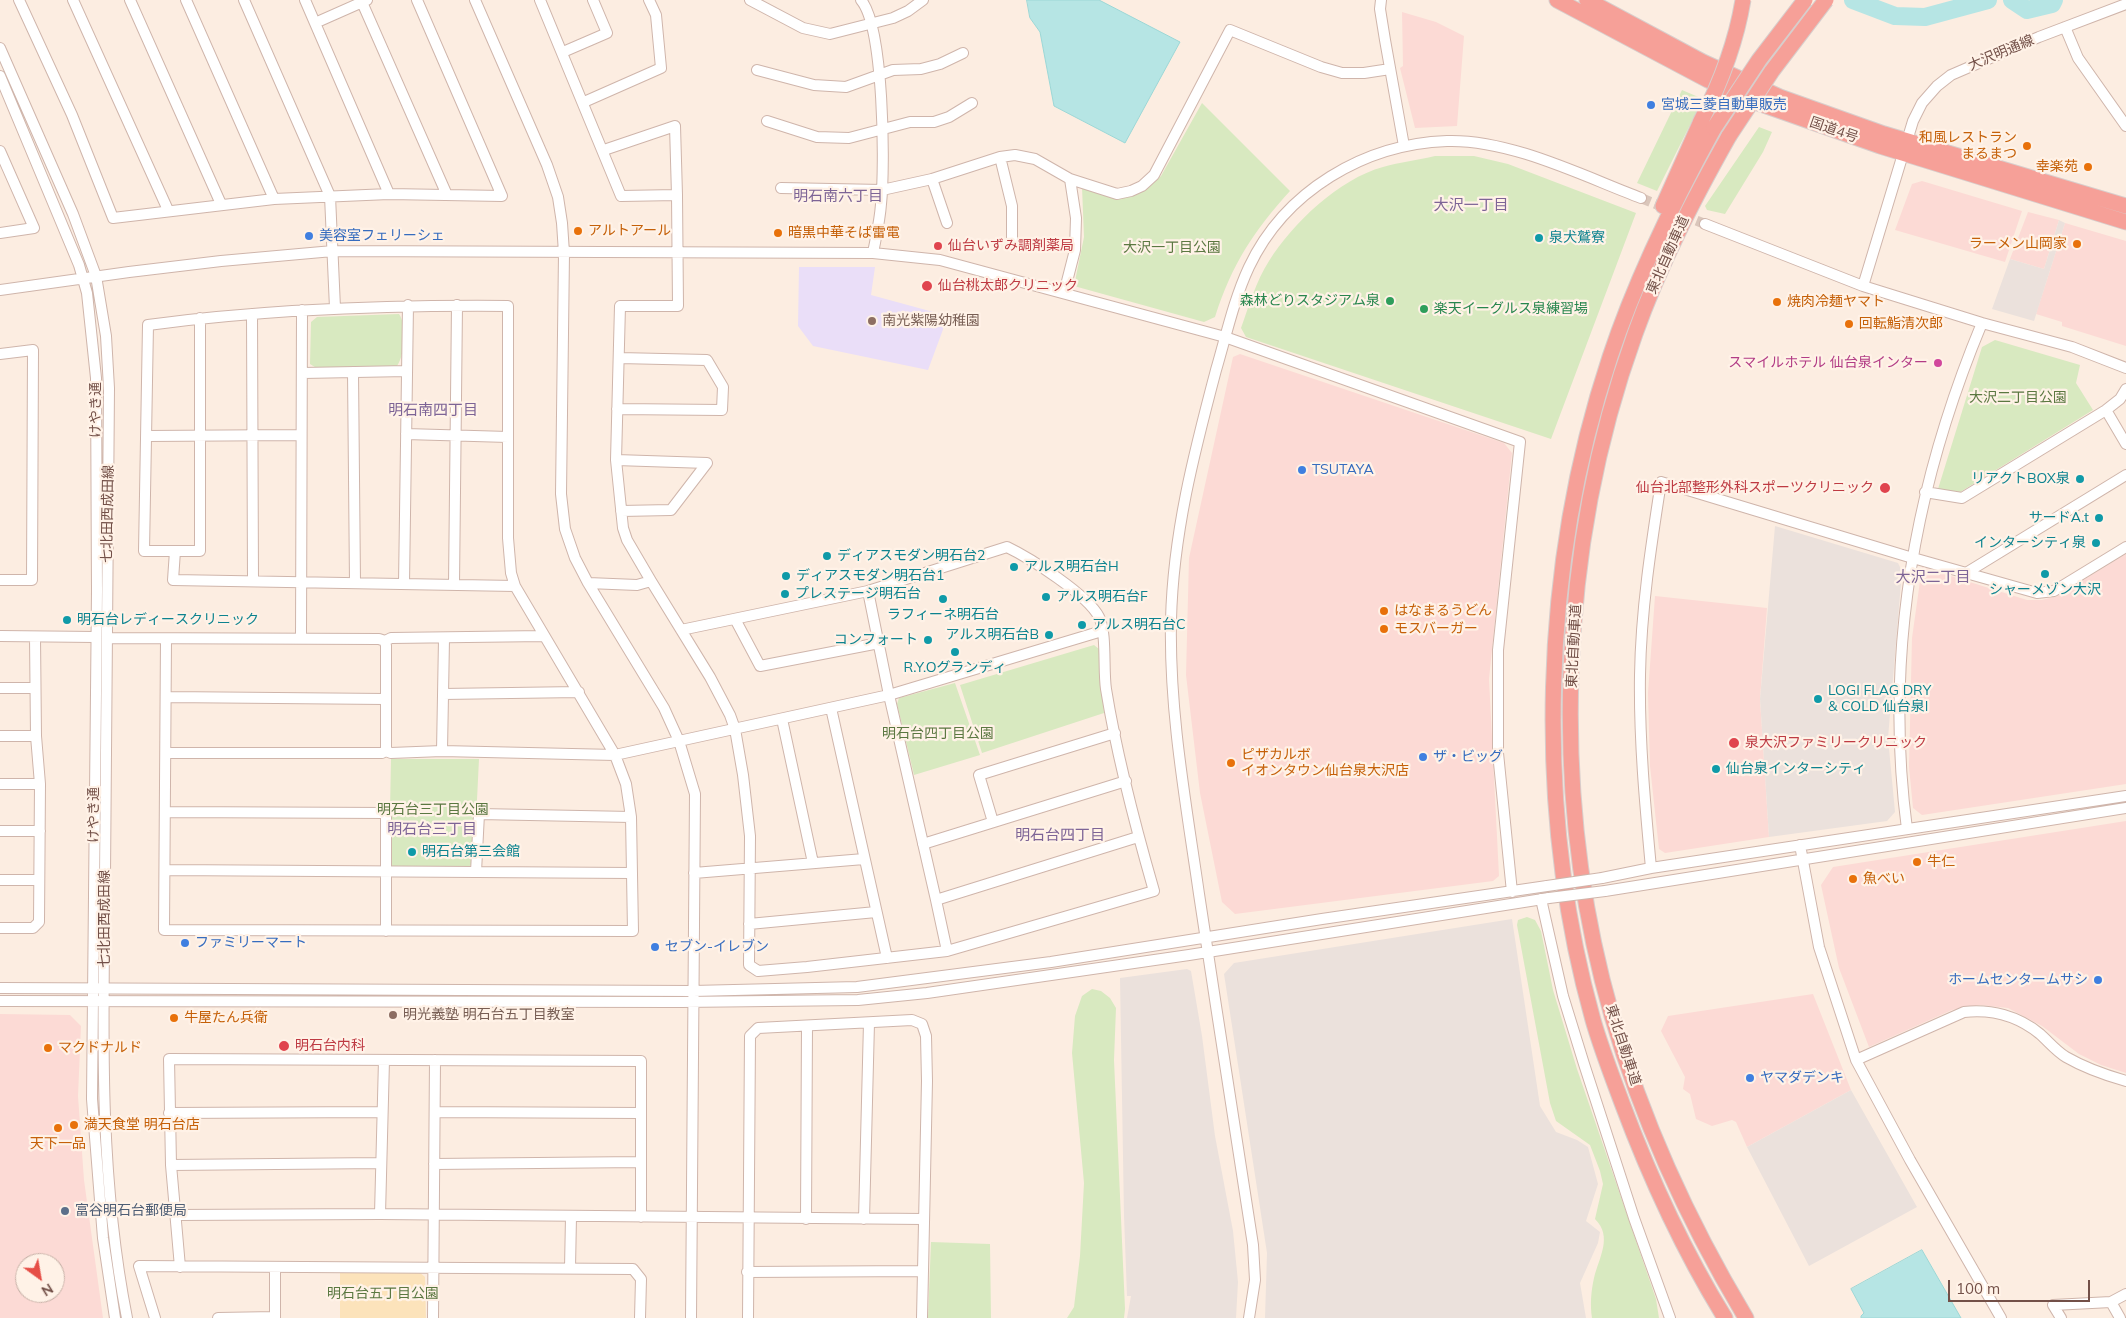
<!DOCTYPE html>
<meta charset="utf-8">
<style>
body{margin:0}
#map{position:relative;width:2126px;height:1318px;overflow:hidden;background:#fcede1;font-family:Mulish,sans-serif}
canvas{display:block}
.north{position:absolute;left:15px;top:1253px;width:50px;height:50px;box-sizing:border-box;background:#fff2e7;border:1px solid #c7b1a7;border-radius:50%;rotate:148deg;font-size:14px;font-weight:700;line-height:20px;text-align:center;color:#735048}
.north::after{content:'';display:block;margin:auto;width:18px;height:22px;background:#e64e46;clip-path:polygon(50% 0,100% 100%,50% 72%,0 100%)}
.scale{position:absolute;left:1948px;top:1280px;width:142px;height:22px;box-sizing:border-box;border:2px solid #735048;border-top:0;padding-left:6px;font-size:15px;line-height:18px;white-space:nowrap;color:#735048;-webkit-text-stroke:4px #fff2e7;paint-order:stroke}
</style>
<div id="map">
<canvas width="2126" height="1318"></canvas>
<div class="north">N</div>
<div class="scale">100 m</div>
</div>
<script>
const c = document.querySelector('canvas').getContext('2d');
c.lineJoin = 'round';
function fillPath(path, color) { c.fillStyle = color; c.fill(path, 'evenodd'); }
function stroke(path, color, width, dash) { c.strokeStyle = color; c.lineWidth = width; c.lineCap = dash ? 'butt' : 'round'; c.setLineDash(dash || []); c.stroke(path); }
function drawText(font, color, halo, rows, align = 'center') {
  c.font = font + ' Mulish,"Noto Sans JP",sans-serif'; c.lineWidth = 4.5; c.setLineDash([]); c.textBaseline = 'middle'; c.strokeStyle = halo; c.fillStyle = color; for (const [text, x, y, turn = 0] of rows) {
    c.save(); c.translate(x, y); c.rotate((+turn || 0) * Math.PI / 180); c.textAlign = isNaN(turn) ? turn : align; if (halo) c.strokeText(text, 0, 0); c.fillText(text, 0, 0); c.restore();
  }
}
const commercial = new Path2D(`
 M1402,12L1436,22L1464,36L1457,126L1415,128L1400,68L1403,66Z
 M1922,181L2022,211L2005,262L1895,230L1912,184Z
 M2028,212L2059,220L2044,269L2010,259Z
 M2065,223L2126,241V346L2062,326V322L2036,314Z
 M1240,354L1504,443L1512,453L1489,679L1499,876L1493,881L1235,914L1222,902L1200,793L1186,675L1189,558L1233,357Z
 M2126,554V784L1922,815L1913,808L1909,767L1912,638L1922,567L2027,600H2042L2057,596Z
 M1655,596L1767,608L1760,699L1769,837L1665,853L1659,849L1650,766L1648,693Z
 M2126,821V1073L2101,1065L2079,1054L2042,1026L2008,1008L1980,1005L1952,1010L1869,1047L1839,968L1821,885L1833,867Z
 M1813,994L1851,1090L1747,1147L1736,1122L1732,1120L1712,1126L1696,1119L1690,1094L1683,1089L1685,1077L1661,1031L1668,1016Z
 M0,1014L70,1015L81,1026L78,1096L84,1180L103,1318H0ZM25,1263H55V1293H25Z`);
const industrial = new Path2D(`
 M2059,220L2065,223L2034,321L1992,309L2010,259L2044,269Z
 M1775,526L1898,563L1902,571L1888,738L1895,812L1887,821L1769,837L1760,699Z
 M1512,919L1540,1106L1556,1132L1577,1140L1588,1147L1598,1184L1586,1221L1600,1232L1598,1243L1580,1283L1586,1318H1265L1267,1253L1224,974L1234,963Z
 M1187,969L1191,971L1202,1036L1215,1136L1233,1231L1238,1282L1236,1318H1127L1131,1296H1127L1124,1216L1120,978Z
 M1851,1090L1917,1207L1809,1266L1747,1147Z`);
const education = new Path2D(`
 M799,267H875L871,295L948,316L928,370L813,346L798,326Z`);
const green = new Path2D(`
 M1682,90L1703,99L1657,191L1637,183Z
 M1202,103L1290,191C1253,232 1232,264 1215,317L1204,322L1074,286L1084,237L1082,187L1114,197L1146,189L1161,176Z
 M1759,127L1772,132L1763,152L1725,214L1707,210L1705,206Z
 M1435,156H1474L1508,164L1636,213L1551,439L1246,337L1241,328C1249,306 1256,281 1269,261C1293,223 1339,179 1383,167C1400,162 1418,160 1435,156Z
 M399,314C407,325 405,355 397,366L318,369L310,364L311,322L317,317Z
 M1995,340L2080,365L2076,383L2093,410L1957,494L1938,489L1982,347Z
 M1094,645L1099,649L1104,713L982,753L960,685Z
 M955,683L980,755L914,775L897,704L899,698Z
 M391,759H479L474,861L468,868H394L389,863Z
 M1527,917L1535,920L1541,931L1553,990L1577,1069L1656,1299L1659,1318H1592C1590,1305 1591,1291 1594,1278C1599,1257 1613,1237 1595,1219L1603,1184L1600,1171L1590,1145L1556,1121L1550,1103L1517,925L1518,920Z
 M1092,989L1101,991L1110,998L1116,1008L1114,1060L1125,1309L1124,1318H1067L1074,1307L1080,1256L1084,1183L1072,1053L1075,1016L1082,996Z
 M931,1242L990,1244L991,1318H928Z`);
const sand = new Path2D(`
 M418,1271L425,1277L426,1318H340V1272Z`);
const water = new Path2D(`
 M1027,0H1099L1180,42L1125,143L1054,106L1040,32L1030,18Z
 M1922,1250L1961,1318H1861V1316L1864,1313L1851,1289Z`);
const river = new Path2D(`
 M1853,0L1895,16L1925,17L1988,0
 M2012,0L2027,10L2052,4L2054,0`);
const minorTunnel = new Path2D(`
 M1641,198L1705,224`);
const minor = new Path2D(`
 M19,0L72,115L113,218L274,199L389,194L502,196L417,0
 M73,0L168,210
 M130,0L221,204
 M186,0L274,199
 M244,0L330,196L335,308
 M305,0L389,194
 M361,0L447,195
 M475,0L547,165L558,197L562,223L564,253L561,494L565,529L575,558L588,583L664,708L679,741L695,794L691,1318
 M540,0L621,196L677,195L678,306H620L616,460L623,528L627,540L651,581L710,677L730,715L735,729L743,775L750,836L749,965L758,971L807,967L947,951L1154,891C1135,825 1117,757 1106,689C1103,670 1107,633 1099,617C1088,595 1030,558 1007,547L868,591L681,630
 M750,0L803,28L830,34L893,18L908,11L923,0
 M861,0C884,27 885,166 881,204C880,220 876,237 873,253
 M1381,0L1380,9L1385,40L1404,146
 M315,23L367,0
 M2065,27L2078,58L2126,126
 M0,48L73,214L96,276L106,336L109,388C108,550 107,712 105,875C103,1022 98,1172 127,1318
 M563,52L607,33L593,0
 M757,70L814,85L846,87L893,70L921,69L940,64L963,53
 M0,76L79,265L87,293L96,378L97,591L92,1099L103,1238L115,1318
 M584,102L661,68L656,15L649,0
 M767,121L817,137L849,138L910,122H934L949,117L972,103
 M604,150L675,126L677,195
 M0,151L34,228L0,233
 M1000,157L1012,206V241
 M932,179L947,223
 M781,188L882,190L932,179L1000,157L1015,155L1035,159L1070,179L1117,194L1131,191L1142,186L1154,175L1230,30L1321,67L1342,73H1364L1390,69
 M1705,224L1863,286L1982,323L2072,347L2126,368
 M1863,286L1913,121L1922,103L1937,86L1951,75L2039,37L2126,4
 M0,290L129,272L221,261L333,251L873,253L940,260L1225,337L1520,442L1498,650V753L1512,892
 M1064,293L1075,250L1076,218L1070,179
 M252,314L253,581
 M0,354L33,350L32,580H0
 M353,372L355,583
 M303,373L407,371
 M617,409L722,410L723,387L707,360L619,358
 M2106,410L2126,444
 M406,434L508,437
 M147,436L301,435
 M616,460L707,463L671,510L621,511
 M1925,492L1962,498L2106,410L2120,399L2126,389
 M175,551L173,580L515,586
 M1966,573L2126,475
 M588,583L637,585L651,581
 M404,584L408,305
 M454,585L457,305
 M868,591L889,695L936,900L1138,837
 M735,619L760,666L879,643
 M0,636L95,637
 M107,638L379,639L385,641L386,646V751L391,753L442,751L615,755L889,695L1102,631
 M301,638L302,310
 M166,639L164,930L633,931L631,817L626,784L615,755L515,586L511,573L508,538V306C387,305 268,309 148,325L144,551H200V318
 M385,641L391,638L544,636
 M0,688H35
 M443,694L579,692
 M167,697L385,699
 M831,708L887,958
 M782,719L813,863
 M0,736H36
 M442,751L444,639
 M166,753H382L386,751
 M0,784H40
 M166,812L386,813V931
 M993,822L979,775L1115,733
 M1907,829C1884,655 1915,484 1982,323
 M0,831H40
 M923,844L1126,781
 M1800,845L1819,947L1856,1060L1910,1160L2001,1318
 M1651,868C1645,804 1639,739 1640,675C1641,610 1651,546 1661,482L1906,556L2037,593L2054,591L2126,547
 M165,870L632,873
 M476,872L479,814L631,817
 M694,873L864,859
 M1602,878L1651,868L2126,796
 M0,880H39
 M1605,891L2126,808
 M1541,899L1563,996L1584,1064L1634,1218L1670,1318
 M936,900L947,951
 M749,924L876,912
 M0,928H33L39,922L40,784L36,736L35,637
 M0,988L693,991L857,987L1051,962L1322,919L1547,886
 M0,1001L681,1002L858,1000L927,993L1189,955L1549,898
 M1856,1060L1964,1012C1991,1009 2018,1016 2040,1034C2048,1041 2056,1051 2066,1057C2085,1068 2105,1075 2126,1081
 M435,1112L641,1113
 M169,1113L382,1112
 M434,1164L641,1162
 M171,1165L381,1163
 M380,1214L384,1060
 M175,1215L380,1214L923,1219
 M806,1219L807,1026
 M864,1219L869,1023
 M180,1267L171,1165L169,1059L641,1061V1217
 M275,1267V1318
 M570,1268L571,1217
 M747,1272L922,1271
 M2111,1302L2120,1318
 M155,1318L139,1266L633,1269L641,1279L640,1318
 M218,1318L275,1317
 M433,1318L435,1060
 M748,1318L750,1036L758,1028L912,1020L922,1024L926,1036L927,1081L922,1318
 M1249,1318L1255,1280L1253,1245C1234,1128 1217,1011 1199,894C1186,803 1169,712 1171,620C1173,534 1194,453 1216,370C1226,336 1234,299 1249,267C1285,191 1364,144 1447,141C1510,139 1583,176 1641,198
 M2061,1318L2053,1305L2111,1302L2126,1294`);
const highway = new Path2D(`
 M1557,0L1708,80L1758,103L1880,146L2126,222
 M1587,0L1703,62L1780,97L1884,134L2126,206
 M1714,128C1674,201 1636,278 1610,357C1541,565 1534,809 1593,1020C1601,1048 1612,1076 1622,1103C1650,1178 1683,1250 1725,1318
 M1729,136C1693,200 1660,264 1635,334C1558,547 1549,798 1612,1016C1643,1123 1689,1223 1746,1318
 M1663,206L1701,121`);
const minorBridge = new Path2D(`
 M1547,886L1602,878
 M1549,898L1605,891`);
const highwayBridge = new Path2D(`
 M1701,121C1721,82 1736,43 1743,0
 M1714,128L1759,60L1805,0
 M1729,136L1772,71L1826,0`);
const markers = [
 [1651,105,5,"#3f7fe0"],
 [2027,146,5,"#e8710a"],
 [2088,167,5,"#e8710a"],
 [578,231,5,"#e8710a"],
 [778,233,5,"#e8710a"],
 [309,236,5,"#3f7fe0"],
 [1539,238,5,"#0f9aa8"],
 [2077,244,5,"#e8710a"],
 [938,246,5,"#e0444e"],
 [927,286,6,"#e0444e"],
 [1390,301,5,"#2e9e5b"],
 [1777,302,5,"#e8710a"],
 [1424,309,5,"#2e9e5b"],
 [872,321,5,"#8d6e63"],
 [1849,324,5,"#e8710a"],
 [1938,363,5,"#d1479c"],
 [1302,470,5,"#3f7fe0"],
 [2080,479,5,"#0f9aa8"],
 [1885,488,6,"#e0444e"],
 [2099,518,5,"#0f9aa8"],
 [2096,543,5,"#0f9aa8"],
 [827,556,5,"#0f9aa8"],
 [1014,567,5,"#0f9aa8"],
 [2045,574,5,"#0f9aa8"],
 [786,576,5,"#0f9aa8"],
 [785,594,5,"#0f9aa8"],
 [1046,597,5,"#0f9aa8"],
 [943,599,5,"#0f9aa8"],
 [1384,611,5,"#e8710a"],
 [67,620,5,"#0f9aa8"],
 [1082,625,5,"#0f9aa8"],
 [1384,629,5,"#e8710a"],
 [1049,635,5,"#0f9aa8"],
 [928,640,5,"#0f9aa8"],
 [955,652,5,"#0f9aa8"],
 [1818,699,5,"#0f9aa8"],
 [1734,743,6,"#e0444e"],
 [1423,757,5,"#3f7fe0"],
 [1231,763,5,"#e8710a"],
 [1716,769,5,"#0f9aa8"],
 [412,852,5,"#0f9aa8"],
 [1917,862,5,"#e8710a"],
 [1853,879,5,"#e8710a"],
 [185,943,5,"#3f7fe0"],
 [655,947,5,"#3f7fe0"],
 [2098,980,5,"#3f7fe0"],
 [393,1015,5,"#8d6e63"],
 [174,1018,5,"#e8710a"],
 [284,1046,6,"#e0444e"],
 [48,1048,5,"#e8710a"],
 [1750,1078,5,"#3f7fe0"],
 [74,1125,5,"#e8710a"],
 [58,1128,5,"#e8710a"],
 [65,1211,5,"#5c6f8a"]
];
const streetNames = [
 ["大沢明通線",2001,53,-23],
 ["国道4号",1834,130,19],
 ["東北自動車道",1668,255,-66],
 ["けやき通",96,410,-90],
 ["七北田西成田線",108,514,-89],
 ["東北自動車道",1574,646,-87],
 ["けやき通",94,815,-90],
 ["七北田西成田線",105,919,-90],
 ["東北自動車道",1623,1045,72]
];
const shopNames = [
 ["宮城三菱自動車販売",1661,105],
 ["美容室フェリーシェ",319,236],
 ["TSUTAYA",1312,470],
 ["ザ・ビッグ",1433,757],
 ["ファミリーマート",195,943],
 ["セブン-イレブン",665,947],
 ["ホームセンタームサシ",2088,980,"right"],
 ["ヤマダデンキ",1760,1078]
];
const foodNames = [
 ["和風レストラン",2017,138,"right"],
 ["まるまつ",2017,154,"right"],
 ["幸楽苑",2078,167,"right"],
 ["アルトアール",588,231],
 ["暗黒中華そば雷電",788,233],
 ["ラーメン山岡家",2067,244,"right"],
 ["焼肉冷麺ヤマト",1787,302],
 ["回転鮨清次郎",1859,324],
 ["はなまるうどん",1394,611],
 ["モスバーガー",1394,629],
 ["ピザカルボ",1241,755],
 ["イオンタウン仙台泉大沢店",1241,771],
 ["牛仁",1927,862],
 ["魚べい",1863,879],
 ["牛屋たん兵衛",184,1018],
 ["マクドナルド",58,1048],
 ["満天食堂 明石台店",84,1125],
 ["天下一品",58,1144,"center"]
];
const cultureNames = [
 ["泉犬鷲寮",1549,238],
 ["リアクトBOX泉",2070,479,"right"],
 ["サードA.t",2089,518,"right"],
 ["インターシティ泉",2086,543,"right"],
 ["ディアスモダン明石台2",837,556],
 ["アルス明石台H",1024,567],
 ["ディアスモダン明石台1",796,576],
 ["シャーメゾン大沢",2045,590,"center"],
 ["プレステージ明石台",795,594],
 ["アルス明石台F",1056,597],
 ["ラフィーネ明石台",943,615,"center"],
 ["明石台レディースクリニック",77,620],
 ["アルス明石台C",1092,625],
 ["アルス明石台B",1039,635,"right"],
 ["コンフォート",918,640,"right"],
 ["R.Y.Oグランディ",955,668,"center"],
 ["LOGI FLAG DRY",1828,691],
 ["& COLD 仙台泉I",1828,707],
 ["仙台泉インターシティ",1726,769],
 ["明石台第三会館",422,852]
];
const healthNames = [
 ["仙台いずみ調剤薬局",948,246],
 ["仙台桃太郎クリニック",938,286],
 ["仙台北部整形外科スポーツクリニック",1874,488,"right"],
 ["泉大沢ファミリークリニック",1745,743],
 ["明石台内科",295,1046]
];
const parkNames = [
 ["大沢一丁目公園",1172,248],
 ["大沢二丁目公園",2018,398],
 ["明石台四丁目公園",938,734],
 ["明石台三丁目公園",433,810],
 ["明石台五丁目公園",383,1294]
];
const leisureNames = [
 ["森林どりスタジアム泉",1380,301],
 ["楽天イーグルス泉練習場",1434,309,"left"]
];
const educationNames = [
 ["南光紫陽幼稚園",882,321],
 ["明光義塾 明石台五丁目教室",403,1015]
];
const hotelNames = [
 ["スマイルホテル 仙台泉インター",1928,363]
];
const serviceNames = [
 ["富谷明石台郵便局",75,1211]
];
const neighbourhoodNames = [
 ["明石南六丁目",838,196],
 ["大沢一丁目",1471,205],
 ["明石南四丁目",433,410],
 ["大沢二丁目",1933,577],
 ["明石台三丁目",432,829],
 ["明石台四丁目",1060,835]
];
fillPath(commercial, '#fcdad5');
fillPath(industrial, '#ebe1dc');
fillPath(education, '#eadef8');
fillPath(green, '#d8e9c0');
fillPath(sand, '#fce3bb');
fillPath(water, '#b6e5e4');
stroke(water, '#9cd7d6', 1);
stroke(river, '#b6e5e4', 18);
stroke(minorTunnel, '#dac6bb', 10, [10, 5]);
stroke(minor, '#cfb5ab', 12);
stroke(highway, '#d8cecc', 17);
stroke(minor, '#fff', 10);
stroke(highway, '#f6a098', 15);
stroke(minorBridge, '#cfb5ab', 12, []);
stroke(highwayBridge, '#d8cecc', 17, []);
stroke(minorBridge, '#fff', 10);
stroke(highwayBridge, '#f6a098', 15);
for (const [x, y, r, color] of markers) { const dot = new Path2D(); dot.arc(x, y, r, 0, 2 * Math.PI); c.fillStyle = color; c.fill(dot); stroke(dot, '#fff2e7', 2); }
drawText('14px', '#735048', '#fff2e7', streetNames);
drawText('14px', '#366cbe', '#fff2e7', shopNames, 'left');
drawText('14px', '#c56008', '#fff2e7', foodNames, 'left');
drawText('14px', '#0d838f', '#fff2e7', cultureNames, 'left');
drawText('14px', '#be3a42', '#fff2e7', healthNames, 'left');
drawText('14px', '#5b7841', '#fff2e7', parkNames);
drawText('14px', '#27864d', '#fff2e7', leisureNames, 'right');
drawText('14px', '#785e54', '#fff2e7', educationNames, 'left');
drawText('14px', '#b23c85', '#fff2e7', hotelNames, 'right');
drawText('14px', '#4e5e75', '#fff2e7', serviceNames, 'left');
drawText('15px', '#7d6496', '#fff2e7', neighbourhoodNames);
</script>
